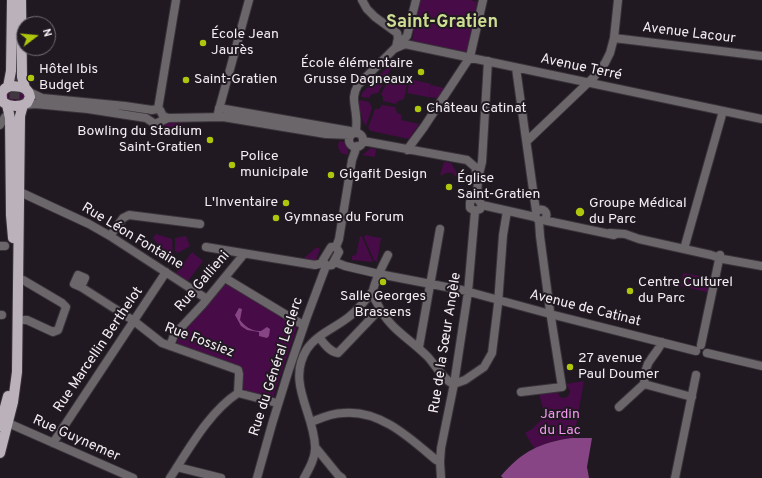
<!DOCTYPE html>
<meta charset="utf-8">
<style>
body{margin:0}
#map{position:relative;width:762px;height:478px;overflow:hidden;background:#211921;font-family:Overpass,sans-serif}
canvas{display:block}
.north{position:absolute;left:16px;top:16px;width:40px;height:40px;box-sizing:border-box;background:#211921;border:1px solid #756e75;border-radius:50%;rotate:74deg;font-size:11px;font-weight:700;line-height:16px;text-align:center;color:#f4eef3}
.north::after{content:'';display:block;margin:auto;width:14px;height:18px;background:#aec60c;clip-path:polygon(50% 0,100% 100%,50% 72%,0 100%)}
</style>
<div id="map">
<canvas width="762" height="478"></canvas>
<div class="north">N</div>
</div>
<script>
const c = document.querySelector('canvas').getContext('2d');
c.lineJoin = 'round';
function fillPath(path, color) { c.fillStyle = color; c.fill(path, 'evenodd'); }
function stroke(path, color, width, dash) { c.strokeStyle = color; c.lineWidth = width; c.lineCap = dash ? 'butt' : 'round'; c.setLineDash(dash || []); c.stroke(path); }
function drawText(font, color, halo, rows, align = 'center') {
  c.font = font + ' Overpass,sans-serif'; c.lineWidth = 4; c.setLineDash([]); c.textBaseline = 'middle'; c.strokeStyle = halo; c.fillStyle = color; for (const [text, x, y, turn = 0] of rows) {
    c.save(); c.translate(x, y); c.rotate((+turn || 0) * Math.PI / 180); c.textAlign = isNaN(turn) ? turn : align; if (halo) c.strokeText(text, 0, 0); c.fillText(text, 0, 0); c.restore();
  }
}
const green = new Path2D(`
 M420,0H470L477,2L467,52L412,41Z
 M394,61H395L378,93L372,94L369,98L361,97L362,93Z
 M391,76L408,80L404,99L398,101L396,104L383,101V97L381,94Z
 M410,79L431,84L428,97L407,93Z
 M431,85L444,88L438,98L428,97Z
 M8,91H21L25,94V99C19,102 12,102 6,99V93Z
 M360,100L369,102L372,108L366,126L363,122L358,102Z
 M382,105L395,107L397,113L402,115L401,120L419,124L409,139L371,131L368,128L375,109H379Z
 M164,123H181V128L183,131L182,134H178L177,129L162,126L161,131L158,130V127Z
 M339,141L345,142L348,148V155L341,153L338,147Z
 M371,148L376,149L375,157L362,155Z
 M444,162L451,163L458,175L455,176L453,173C449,173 446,172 443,175H440Z
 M156,234L172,239L173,256L168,258L153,238Z
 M365,235L381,238L377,262L374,260L364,237Z
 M186,236L190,246L178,253L175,251V238Z
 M360,236L362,237L373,262L352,260V256L356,255Z
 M317,247L320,249L316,260H313L304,258Z
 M192,252L203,261L188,281L176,273Z
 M683,273L710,278L707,292L680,286Z
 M226,283L297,327L273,398L242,389V372L239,366L178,344L177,340Z
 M584,381L574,437L554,441L534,448L525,433L532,429L545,416L539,394L557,391L560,397L565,398L569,395L570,391L566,384Z`);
const water = new Path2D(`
 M239,308L242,309L240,320C244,326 253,332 261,331C263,330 265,328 267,327L270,329L269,336L267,338L259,336V332L247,330L241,326L235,315Z
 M572,438H592L587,467L589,478H503L501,476C521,452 541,442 572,438Z`);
const majorTunnel = new Path2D(`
 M14,114L15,78`);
const minor = new Path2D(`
 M362,0L367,9L375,17L397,33L398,38L396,47
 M614,38L762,56
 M396,48L405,44L762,119
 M488,61L482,162L478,178L477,198L482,205L535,217
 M516,68L536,211
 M29,92L42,98L125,106L152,110L157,109L160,110L163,116L168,118
 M25,105L35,104L88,109L146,118L155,124L168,118L223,117L326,134L351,135
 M219,108L350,131
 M158,109L176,0
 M218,113L249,0
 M0,125L5,117L9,115
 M356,133C356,127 357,122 356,116C355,103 351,97 358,85L407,36L416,0
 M349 140a7 7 0 1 1 14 0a7 7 0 1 1-14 0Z
 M363,141L467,160L475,167L477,175
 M527,141L594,77L605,63L610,53L614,38L618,0
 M407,150L424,127L470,57L483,0
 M20,192L89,224L110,236L207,299
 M477,198L473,199L470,202V208L475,211L480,209
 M535.5 215a5.5 5.5 0 1 1 11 0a5.5 5.5 0 1 1-11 0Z
 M543,220L614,235
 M610,233L625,234L639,239L711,255L723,259L762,266
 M110,236L123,218L129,215L200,224
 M0,246H5
 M206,247L315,265L323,263
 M331,247H336L339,252L332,265L326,266L323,260Z
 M336,247L339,239L352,160L357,146
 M684,249L723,111
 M388,255C384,263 374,282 373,291C373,295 375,300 377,303C389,329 408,337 427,356C434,363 445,382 454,384
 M335,262L345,266L379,274L462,290L550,314L696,351
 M225,278L303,325
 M81,287L85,278L78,275L74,284L81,287L134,321L162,343L238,370L239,374L238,393
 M0,315H2
 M18,320H27L53,332L58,330L66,307L62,303L23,280H19
 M319,337C324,344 330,352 338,353L380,309
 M662,342C659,349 655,353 651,359C645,366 645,375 644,384L692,397
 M701,345L720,255
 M170,346L174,335L203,304L244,254
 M419,347L440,229
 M707,353L762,366
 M454,384L465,380L484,367L492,353L498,304L503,235L507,211
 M521,392L562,387L550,311L540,236L539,221
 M619,407L644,384
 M311,422C321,418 332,413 343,413C380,409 411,439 436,460L440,462
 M8,423L133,478
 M53,443L166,272
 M316,448L338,475L342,478
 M177,467L221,478
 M170,478C189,449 209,412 238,393L277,403
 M257,478C276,406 299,335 326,266
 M304,478C309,469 316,457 315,446C314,413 286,382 307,349C317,334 337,327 350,316C359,309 366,299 373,291
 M441,478L440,462L441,448L454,384L468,292L475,211
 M675,478L696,375`);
const major = new Path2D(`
 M21,0L22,77L25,88
 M11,86C20,87 28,86 30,97L27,103C20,107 9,107 3,102C0,94 2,88 11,86Z
 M8,87L11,71L12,0
 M7,105L10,118L11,215L13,238
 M0,426L8,396
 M0,453L13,402L17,372L20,116L23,105`);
const markers = [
 [203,43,4,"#aec60c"],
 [421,72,4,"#aec60c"],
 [31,78,4,"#aec60c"],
 [186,80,4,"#aec60c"],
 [418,109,4,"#aec60c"],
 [210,140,4,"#aec60c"],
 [232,165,4,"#aec60c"],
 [331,175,4,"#aec60c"],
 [449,187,4,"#aec60c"],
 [286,203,4,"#aec60c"],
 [580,212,5,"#aec60c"],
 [276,218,4,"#aec60c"],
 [383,282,4,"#aec60c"],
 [630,291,4,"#aec60c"],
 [570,367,4,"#aec60c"]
];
const streetNames = [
 ["Avenue Lacour",689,34,7],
 ["Avenue Terré",581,68,12],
 ["Rue Léon Fontaine",132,237,31],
 ["Rue Gallieni",203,282,-49],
 ["Avenue de Catinat",585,309,14],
 ["Rue Fossiez",199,341,21],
 ["Rue de la Sœur Angèle",446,343,-81],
 ["Rue Marcellin Berthelot",99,350,-56],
 ["Rue du Général Leclerc",277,367,-72],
 ["Rue Guynemer",76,439,24]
];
const poiNames = [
 ["École Jean",211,35],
 ["Jaurès",211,51],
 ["École élémentaire",413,64,"right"],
 ["Grusse Dagneaux",413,80,"right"],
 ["Hôtel Ibis",39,70],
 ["Budget",39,86],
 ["Saint-Gratien",194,80],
 ["Château Catinat",426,109],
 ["Bowling du Stadium",202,132,"right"],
 ["Saint-Gratien",202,148,"right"],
 ["Police",240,157],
 ["municipale",240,173],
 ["Gigafit Design",339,175],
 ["Église",457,179],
 ["Saint-Gratien",457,195],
 ["L'Inventaire",278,203,"right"],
 ["Groupe Médical",589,204],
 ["du Parc",589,220],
 ["Gymnase du Forum",284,218],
 ["Centre Culturel",638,283],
 ["du Parc",638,299],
 ["Salle Georges",383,297,"center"],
 ["Brassens",383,313,"center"],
 ["27 avenue",578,359],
 ["Paul Doumer",578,375]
];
const parkNames = [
 ["Jardin",560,415],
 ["du Lac",560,431]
];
const districtNames = [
 ["Saint-Gratien",442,23]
];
fillPath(green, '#470b47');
fillPath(water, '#884586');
stroke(majorTunnel, '#413940', 10, [10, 5]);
stroke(minor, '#3a333a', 10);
stroke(major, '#3a333a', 12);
stroke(minor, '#6a666a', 8);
stroke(major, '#bbb1ba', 10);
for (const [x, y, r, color] of markers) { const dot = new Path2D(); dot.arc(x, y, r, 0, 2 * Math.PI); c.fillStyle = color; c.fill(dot); stroke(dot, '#211921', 1.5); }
drawText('14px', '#f4eef3', '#211921', streetNames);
drawText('14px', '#f4eef3', '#211921', poiNames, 'left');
drawText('14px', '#f499f1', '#211921', parkNames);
drawText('bold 18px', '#cddd91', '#211921', districtNames);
</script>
